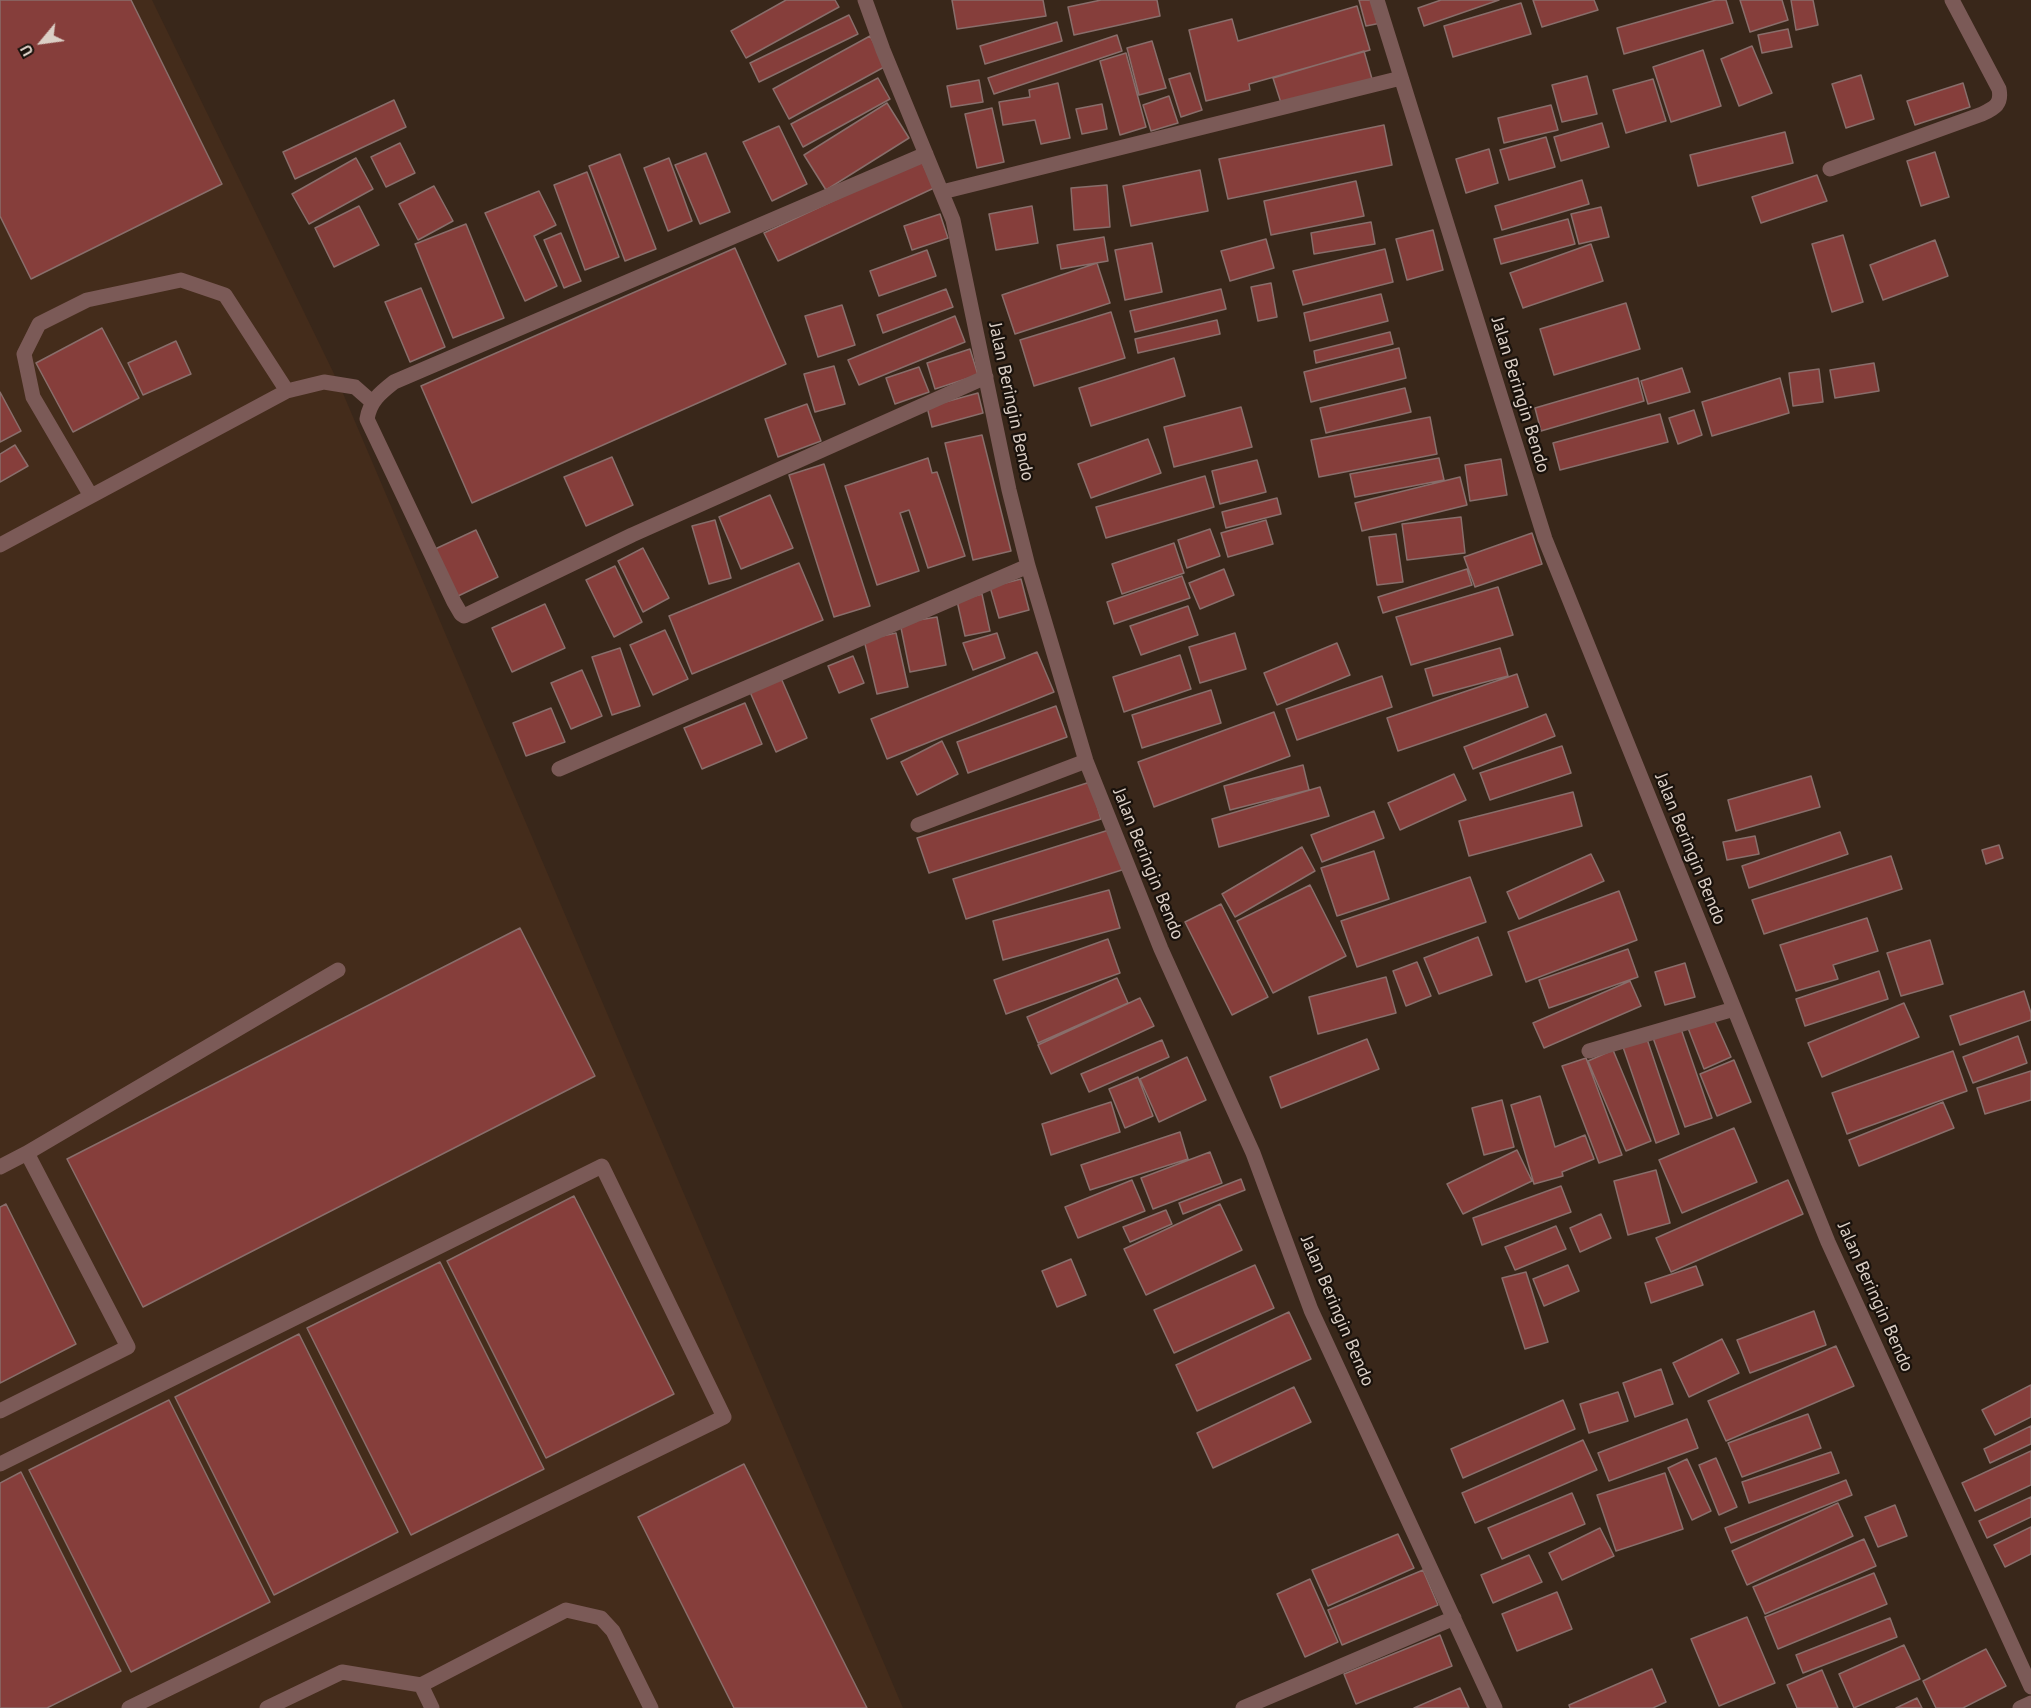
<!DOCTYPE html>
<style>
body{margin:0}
#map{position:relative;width:2031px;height:1708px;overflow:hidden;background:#39271a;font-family:"PT Sans",sans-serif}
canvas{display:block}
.north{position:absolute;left:12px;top:12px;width:60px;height:60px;-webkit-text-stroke:4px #1a120c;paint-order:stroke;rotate:241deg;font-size:16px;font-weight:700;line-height:24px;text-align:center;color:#dbcfc6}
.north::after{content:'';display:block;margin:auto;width:21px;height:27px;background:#dbcfc6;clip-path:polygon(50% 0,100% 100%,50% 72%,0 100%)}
</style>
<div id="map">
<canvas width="2031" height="1708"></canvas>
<div class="north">U</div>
</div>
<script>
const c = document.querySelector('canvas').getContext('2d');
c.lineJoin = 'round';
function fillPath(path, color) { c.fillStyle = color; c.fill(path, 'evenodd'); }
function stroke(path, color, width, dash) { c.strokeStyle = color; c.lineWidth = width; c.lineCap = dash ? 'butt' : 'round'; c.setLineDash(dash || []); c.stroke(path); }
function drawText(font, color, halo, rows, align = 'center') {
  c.font = font + ' "PT Sans",sans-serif'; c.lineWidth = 4.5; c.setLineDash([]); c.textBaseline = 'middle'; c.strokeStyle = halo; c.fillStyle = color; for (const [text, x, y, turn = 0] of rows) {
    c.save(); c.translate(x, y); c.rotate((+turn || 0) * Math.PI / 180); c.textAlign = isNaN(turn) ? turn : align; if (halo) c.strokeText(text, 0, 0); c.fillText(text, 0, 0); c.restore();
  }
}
const built = new Path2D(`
 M0,0H152L339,384L903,1708H0Z`);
const building = new Path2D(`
 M0,0H131L222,184L31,279L0,216Z
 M786,0H835L839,7L746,58L731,31Z
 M952,0H1043L1046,16L957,29Z
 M1101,0H1157L1160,16L1074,35L1068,7Z
 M1359,0H1375L1381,23L1366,26Z
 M1441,0H1499L1424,26L1418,8Z
 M1533,0H1594L1598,10L1542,27Z
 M1716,0H1726L1733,23L1624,54L1617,28Z
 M1740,0H1782L1788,20L1750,32Z
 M1791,0H1813L1818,25L1796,30Z
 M1521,3L1531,34L1453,57L1444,26Z
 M1357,6L1370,50L1249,84L1250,90L1206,101L1189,30L1232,19L1238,41Z
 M849,15L858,34L759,82L750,63Z
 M1057,22L1062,41L985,64L980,46Z
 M1788,29L1792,47L1762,53L1758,35Z
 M1117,35L1122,51L994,94L988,78Z
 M870,36L886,66L789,119L773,89Z
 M1152,41L1166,88L1139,95L1127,48Z
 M1752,46L1772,93L1739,106L1721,59Z
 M1703,50L1721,106L1671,122L1653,67Z
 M1364,51L1372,79L1282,106L1273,78Z
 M1126,53L1146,127L1120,135L1100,61Z
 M1190,73L1202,110L1181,117L1169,79Z
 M1861,75L1874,119L1846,128L1832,84Z
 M1587,76L1597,114L1562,122L1552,85Z
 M878,78L890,99L803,147L791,124Z
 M1653,79L1666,121L1626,133L1613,90Z
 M979,80L983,102L951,107L947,86Z
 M1058,83L1070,138L1041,144L1035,120L1003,125L999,102L1030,97L1029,90Z
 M1963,83L1970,107L1915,125L1907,101Z
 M1169,96L1178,123L1151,131L1143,105Z
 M394,100L406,127L295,179L283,152Z
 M887,103L909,138L826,190L804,155Z
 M1102,104L1107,129L1082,134L1076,109Z
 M1551,105L1558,130L1504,143L1498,118Z
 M992,108L1004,162L977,168L965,114Z
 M1602,123L1609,147L1561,161L1554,137Z
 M1384,125L1392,165L1228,199L1219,159Z
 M779,126L807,184L772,201L743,142Z
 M1785,132L1793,163L1698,186L1690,155Z
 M1546,137L1555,167L1509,180L1500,150Z
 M400,143L415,173L386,187L371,157Z
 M1489,149L1498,183L1466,193L1456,159Z
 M1935,152L1949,197L1921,206L1907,161Z
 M706,153L730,212L700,224L675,165Z
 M620,154L656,249L625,261L589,166Z
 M356,158L373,189L309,224L292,194Z
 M669,158L692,221L668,231L644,168Z
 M921,160L934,188L778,261L764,233Z
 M1200,170L1208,211L1131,226L1123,186Z
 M587,172L619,257L585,270L554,185Z
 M1817,175L1827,201L1761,223L1752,197Z
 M1582,180L1589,204L1502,230L1495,206Z
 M1356,181L1364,216L1271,235L1264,201Z
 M1107,185L1110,227L1074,230L1071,188Z
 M434,186L453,221L418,240L399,204Z
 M539,191L556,225L534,236L557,286L525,301L485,213Z
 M359,206L379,245L334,267L315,228Z
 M1032,206L1038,243L996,250L989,214Z
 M1601,207L1609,237L1579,244L1571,214Z
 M940,214L948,238L912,250L904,226Z
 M1568,219L1575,244L1501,264L1494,239Z
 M1371,222L1375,244L1314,254L1311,233Z
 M466,224L504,318L453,338L415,244Z
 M1433,230L1443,270L1407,280L1396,239Z
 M561,233L581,281L564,288L544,240Z
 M1843,235L1863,302L1832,312L1812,244Z
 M1104,237L1108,261L1061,269L1057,245Z
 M1266,239L1274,268L1230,281L1221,251Z
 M1935,240L1948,276L1883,300L1870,265Z
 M1152,243L1162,292L1125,300L1115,250Z
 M1591,244L1603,281L1523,308L1510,273Z
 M735,248L786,364L472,503L421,386Z
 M1385,249L1393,282L1303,305L1293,271Z
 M927,250L936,276L879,296L870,271Z
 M1097,263L1110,303L1015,334L1002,295Z
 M1271,283L1277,317L1258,321L1251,287Z
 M421,288L445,347L410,362L385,302Z
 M946,289L953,307L883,333L877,315Z
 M1221,289L1226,309L1135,332L1130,311Z
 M1381,294L1388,321L1310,341L1304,313Z
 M1626,303L1640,349L1554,375L1540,329Z
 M842,305L855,345L818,357L805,316Z
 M1111,312L1125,358L1034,386L1020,340Z
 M955,316L965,342L859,385L848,360Z
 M1217,320L1220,334L1138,353L1135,339Z
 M102,328L139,398L73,432L36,363Z
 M1390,332L1393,344L1316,363L1314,351Z
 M176,341L191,374L143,395L128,363Z
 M1399,348L1406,378L1311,402L1304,372Z
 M970,349L978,375L935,389L927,363Z
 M1174,358L1185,396L1091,426L1079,388Z
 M1874,363L1879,391L1835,398L1830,370Z
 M834,366L845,404L815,412L804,374Z
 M919,367L929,392L895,404L886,378Z
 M1682,368L1690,392L1648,404L1641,381Z
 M1819,369L1823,402L1793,406L1789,373Z
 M1638,378L1644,401L1541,431L1535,408Z
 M1780,378L1789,413L1712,436L1702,402Z
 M1405,388L1411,412L1326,433L1320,408Z
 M0,392L21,431L0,442Z
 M978,393L983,413L932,427L927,407Z
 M807,404L821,441L778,457L765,419Z
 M1241,407L1252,447L1174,467L1164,427Z
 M1694,410L1702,435L1678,444L1669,418Z
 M1660,414L1668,442L1560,470L1553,443Z
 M1430,417L1437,454L1319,477L1311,440Z
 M982,435L1011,551L973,560L945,443Z
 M1148,439L1161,473L1091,498L1078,464Z
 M15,445L28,466L0,482V454Z
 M612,457L633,505L586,526L564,477Z
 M928,458L932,473L937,472L965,556L928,568L909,510L900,513L919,571L877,585L845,486Z
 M1439,458L1444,480L1355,497L1350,474Z
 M1501,459L1507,495L1470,501L1465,465Z
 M1257,460L1266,492L1220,504L1212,471Z
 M824,464L870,606L834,617L789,475Z
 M1205,476L1214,507L1106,538L1096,507Z
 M1460,477L1467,505L1362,531L1355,503Z
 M770,495L793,548L741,569L719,517Z
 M1277,498L1281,514L1226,528L1222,512Z
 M1461,517L1465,553L1407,560L1402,524Z
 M715,520L731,578L709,584L692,526Z
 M1266,520L1273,544L1228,557L1221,533Z
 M1210,529L1220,556L1187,568L1178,540Z
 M476,530L498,577L456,597L433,550Z
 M1532,533L1542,564L1475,587L1464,557Z
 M1396,534L1403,582L1377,585L1369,537Z
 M1174,543L1184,573L1122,594L1112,564Z
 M643,548L669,598L643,612L618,561Z
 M799,563L823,620L692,674L669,616Z
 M615,566L642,622L614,637L586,580Z
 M1224,569L1234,595L1200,609L1189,583Z
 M1467,569L1472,585L1383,613L1378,597Z
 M1182,576L1190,598L1114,624L1107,602Z
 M1021,579L1029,610L999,618L990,587Z
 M1498,587L1513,635L1411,665L1396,617Z
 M982,594L990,631L965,636L957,601Z
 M545,604L565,648L512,672L492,628Z
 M1188,606L1198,635L1141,655L1130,626Z
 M937,617L946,665L910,672L900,623Z
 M665,630L688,679L653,695L630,645Z
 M896,633L908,687L877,694L864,640Z
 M997,633L1005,658L973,670L963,643Z
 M1235,633L1246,669L1200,683L1189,647Z
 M1337,643L1350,675L1277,705L1264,673Z
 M620,648L640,706L612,715L592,657Z
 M1500,648L1508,676L1433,696L1425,669Z
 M1037,652L1054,692L887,759L871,719Z
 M1180,655L1191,689L1124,712L1113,677Z
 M853,656L864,683L839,693L828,666Z
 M582,670L602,716L571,729L551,683Z
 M1517,674L1528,707L1398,751L1387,718Z
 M1382,676L1392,707L1297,740L1286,709Z
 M781,678L807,738L776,752L750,692Z
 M1211,690L1221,723L1142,748L1132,715Z
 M745,703L762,744L702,769L684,728Z
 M1056,706L1067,737L968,773L957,742Z
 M551,708L565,742L526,756L513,723Z
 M1274,712L1290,756L1154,807L1138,762Z
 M1546,714L1555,736L1473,769L1464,747Z
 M942,741L958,774L917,795L901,762Z
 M1562,746L1571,773L1490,800L1480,773Z
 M1303,765L1309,790L1230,810L1224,786Z
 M1454,774L1466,800L1400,830L1388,803Z
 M1811,776L1820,807L1736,831L1728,800Z
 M1090,782L1101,819L929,873L917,838Z
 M1320,787L1329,816L1219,847L1212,819Z
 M1573,792L1582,826L1469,856L1459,821Z
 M1374,811L1384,838L1322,862L1311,835Z
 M1112,829L1125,869L966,919L953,879Z
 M1840,832L1848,854L1749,888L1742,866Z
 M1755,836L1759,854L1727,860L1723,842Z
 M1999,845L2003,858L1986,864L1982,850Z
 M1302,847L1315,871L1235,917L1222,894Z
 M1374,851L1389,899L1337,916L1321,868Z
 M1591,854L1604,881L1519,919L1507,892Z
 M1891,856L1902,889L1764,934L1752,900Z
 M1470,877L1486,922L1357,967L1341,921Z
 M1310,885L1346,956L1273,993L1237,921Z
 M1109,890L1120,928L1003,960L993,921Z
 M1619,891L1637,940L1526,982L1508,932Z
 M1221,904L1268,997L1232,1015L1185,922Z
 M1867,918L1878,951L1833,965L1838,979L1796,991L1780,945Z
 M520,928L595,1076L143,1307L67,1159Z
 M1478,937L1492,975L1439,994L1424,958Z
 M1108,939L1120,973L1006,1014L994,980Z
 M1930,940L1943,984L1901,996L1887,953Z
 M1628,949L1638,977L1549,1008L1539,980Z
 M1417,962L1431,996L1406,1006L1393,971Z
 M1685,963L1695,997L1665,1005L1655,972Z
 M1879,971L1888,999L1805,1026L1796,999Z
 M1386,977L1396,1013L1318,1034L1309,997Z
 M1117,978L1128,1003L1038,1043L1027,1017Z
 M1630,981L1641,1006L1544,1048L1533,1023Z
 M2024,991L2031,1013V1020L1960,1045L1950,1016Z
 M1140,998L1154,1026L1051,1074L1038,1045Z
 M1904,1003L1919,1037L1822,1077L1808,1043Z
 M1714,1019L1731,1057L1704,1069L1688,1028Z
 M1680,1026L1712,1118L1685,1127L1652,1035Z
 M2018,1036L2027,1063L1973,1083L1963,1057Z
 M1367,1039L1379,1069L1281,1108L1270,1077Z
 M1647,1039L1679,1134L1656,1143L1623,1047Z
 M1162,1040L1169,1057L1089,1092L1081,1074Z
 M1613,1050L1651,1141L1626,1151L1588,1061Z
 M1953,1051L1967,1091L1847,1134L1832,1093Z
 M1187,1057L1206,1100L1159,1122L1140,1079Z
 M1586,1058L1622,1155L1599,1163L1562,1066Z
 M1734,1060L1751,1102L1717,1116L1700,1074Z
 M2031,1071V1100L1985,1114L1977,1088Z
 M1138,1077L1153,1116L1125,1128L1109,1089Z
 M1540,1096L1555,1147L1585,1135L1594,1159L1562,1172L1563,1176L1534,1184L1511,1105Z
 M1502,1100L1514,1147L1484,1155L1472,1108Z
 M1111,1102L1120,1132L1051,1155L1042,1124Z
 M1943,1102L1954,1128L1859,1166L1849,1140Z
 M1734,1128L1757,1182L1682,1213L1659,1160Z
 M1180,1132L1188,1159L1090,1190L1081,1165Z
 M1517,1150L1532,1181L1463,1214L1447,1184Z
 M1210,1152L1222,1183L1153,1209L1141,1178Z
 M1656,1170L1670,1223L1628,1235L1614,1181Z
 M1241,1179L1245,1190L1183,1214L1179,1203Z
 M1132,1180L1145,1211L1078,1238L1065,1207Z
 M1788,1180L1803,1214L1671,1272L1656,1238Z
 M1561,1186L1571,1212L1482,1245L1473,1218Z
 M574,1196L674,1394L546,1458L447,1261Z
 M6,1204L76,1344L0,1383V1207Z
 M1220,1204L1242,1250L1146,1295L1124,1249Z
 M1166,1210L1172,1224L1130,1242L1123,1227Z
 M1601,1214L1611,1238L1580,1252L1570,1228Z
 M1556,1226L1566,1249L1515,1270L1505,1247Z
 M1071,1259L1086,1295L1057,1307L1042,1271Z
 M440,1262L544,1469L411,1535L307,1328Z
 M1255,1265L1274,1308L1174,1353L1154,1310Z
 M1568,1265L1579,1291L1544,1306L1533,1279Z
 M1696,1266L1703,1285L1651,1303L1645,1283Z
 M1526,1272L1548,1342L1525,1349L1502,1278Z
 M1814,1311L1826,1345L1750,1373L1737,1340Z
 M1289,1312L1311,1359L1197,1411L1176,1365Z
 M299,1334L398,1532L274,1595L175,1397Z
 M1722,1339L1739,1373L1689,1397L1673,1363Z
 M1836,1346L1854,1386L1726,1441L1708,1401Z
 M1661,1369L1673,1404L1635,1417L1623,1383Z
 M2031,1385V1417L1995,1435L1982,1410Z
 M1294,1387L1311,1422L1213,1468L1197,1433Z
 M1618,1392L1628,1421L1589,1433L1580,1404Z
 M169,1400L270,1602L131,1672L29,1470Z
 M1563,1400L1575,1429L1463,1478L1451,1449Z
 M1808,1414L1821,1448L1742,1477L1728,1443Z
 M1687,1419L1698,1448L1609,1481L1598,1453Z
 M2031,1426V1444L1990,1463L1984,1449Z
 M1583,1440L1597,1470L1475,1523L1462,1493Z
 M2031,1451V1485L1975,1511L1962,1483Z
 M1831,1452L1839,1473L1749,1503L1742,1482Z
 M1716,1458L1737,1507L1719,1515L1699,1465Z
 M1687,1459L1711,1511L1692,1520L1668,1468Z
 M744,1464L867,1708H734L638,1517Z
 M21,1472L121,1671L47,1708H0V1483Z
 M1665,1473L1683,1529L1616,1551L1597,1495Z
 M1846,1480L1852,1495L1731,1543L1725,1528Z
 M1572,1493L1585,1524L1502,1559L1488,1528Z
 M2031,1497V1517L1987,1538L1979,1521Z
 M1838,1503L1853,1536L1747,1585L1732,1551Z
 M1895,1505L1907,1536L1878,1547L1865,1517Z
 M2031,1527V1554L2005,1567L1994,1545Z
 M1600,1528L1614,1556L1562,1580L1549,1553Z
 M1398,1534L1414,1568L1328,1606L1312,1570Z
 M1864,1539L1876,1566L1765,1614L1753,1587Z
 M1529,1555L1542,1582L1493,1603L1481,1575Z
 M1423,1570L1438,1605L1342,1645L1328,1610Z
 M1874,1573L1887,1604L1778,1649L1765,1617Z
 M1310,1579L1338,1642L1305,1657L1277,1594Z
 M1557,1592L1572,1629L1517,1651L1502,1614Z
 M1747,1617L1775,1683L1719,1706L1691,1639Z
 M1890,1618L1897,1637L1803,1673L1796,1655Z
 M1440,1635L1452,1666L1356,1704L1344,1674Z
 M1904,1645L1920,1679L1854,1708L1839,1674Z
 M1986,1649L2006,1686L1963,1708H1936L1923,1681Z
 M1652,1669L1666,1702L1653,1708H1570L1569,1705Z
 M1822,1670L1838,1708H1797L1787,1685Z
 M1460,1688L1469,1708H1414Z
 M1917,1698L1922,1708H1896Z`);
const minor = new Path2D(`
 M865,0L883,50L953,220L1009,490L1028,566L1086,761L1161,949L1253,1153L1311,1310L1495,1708
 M1377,0L1545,539L1828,1242L2031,1687
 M926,154L394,382C380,393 370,401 367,419L454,602L461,614L464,616L632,535L986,377
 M1830,169L1982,114C1995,108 2002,104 1999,89L1952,0
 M942,192L1401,78
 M91,496L33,397L24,354L39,324L87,300L181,280L225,295L287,391
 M0,545L287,391L324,382L355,387L372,402
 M559,769L1028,566
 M918,825L1086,761
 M1589,1051L1734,1009
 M0,1167L27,1153L338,970
 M0,1411L128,1347L27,1153
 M0,1464L602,1166L724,1417L129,1708
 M421,1685L432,1708
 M267,1708L342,1672L421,1685L566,1610L601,1618L613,1631L651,1708
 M1243,1708L1454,1618
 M2020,1708L2031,1703`);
const streetNames = [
 ["Jalan Beringin Bendo",1520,395,73],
 ["Jalan Beringin Bendo",1011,402,78],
 ["Jalan Beringin Bendo",1690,849,68],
 ["Jalan Beringin Bendo",1148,864,68],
 ["Jalan Beringin Bendo",1875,1297,66],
 ["Jalan Beringin Bendo",1337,1311,67]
];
fillPath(built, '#442c1b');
fillPath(building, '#863e3b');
stroke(building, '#896e6b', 1.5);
stroke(minor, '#7b5a57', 15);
drawText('18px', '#dbcfc6', '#1a120c', streetNames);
</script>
